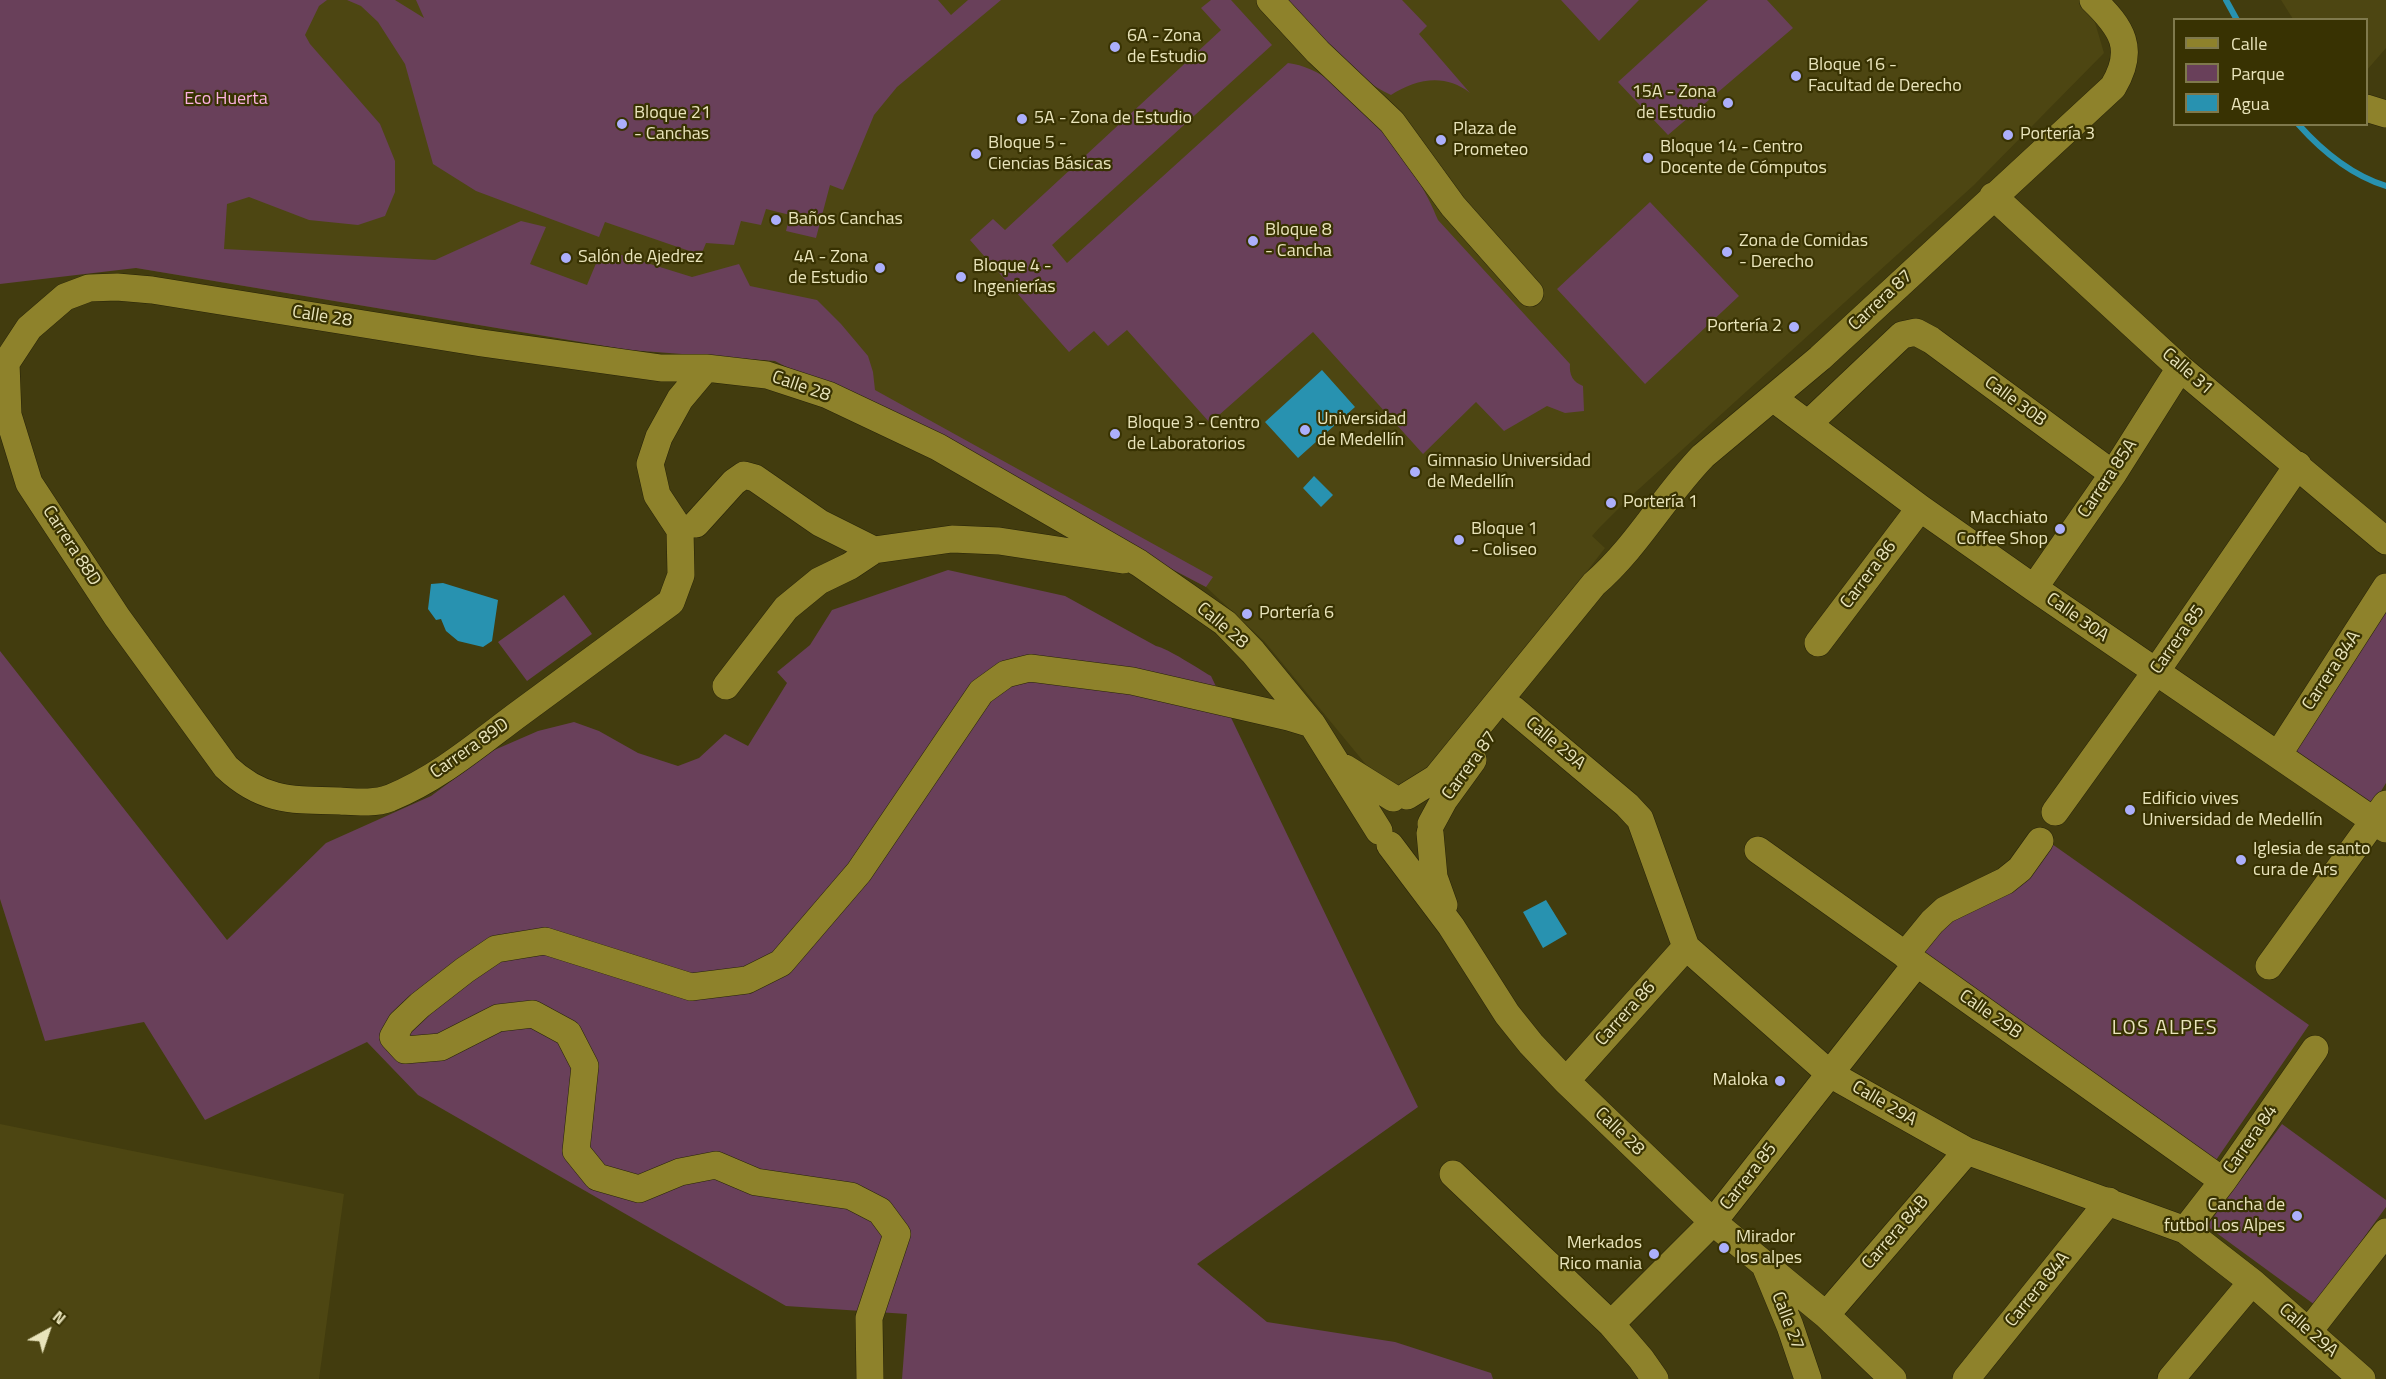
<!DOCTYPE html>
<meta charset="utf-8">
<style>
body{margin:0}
#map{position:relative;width:2386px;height:1379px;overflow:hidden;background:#423c0e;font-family:"Titillium Web",sans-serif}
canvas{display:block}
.legend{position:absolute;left:2173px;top:18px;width:195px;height:108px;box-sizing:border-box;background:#383202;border:2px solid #7f794c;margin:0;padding:8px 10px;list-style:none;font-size:18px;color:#e9e4bb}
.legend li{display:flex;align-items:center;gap:12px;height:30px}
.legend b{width:30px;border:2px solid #7f794c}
.north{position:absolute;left:18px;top:1301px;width:60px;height:60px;-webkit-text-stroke:4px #383202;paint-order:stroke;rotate:40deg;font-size:16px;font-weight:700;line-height:24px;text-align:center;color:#e9e4bb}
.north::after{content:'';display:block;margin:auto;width:21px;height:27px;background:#e9e4bb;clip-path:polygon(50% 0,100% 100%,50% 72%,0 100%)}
</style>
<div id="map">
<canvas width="2386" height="1379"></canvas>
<ul class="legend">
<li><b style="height:8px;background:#8e822b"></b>Calle</li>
<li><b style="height:16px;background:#69405a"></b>Parque</li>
<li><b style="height:16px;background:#2892b0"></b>Agua</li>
</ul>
<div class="north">N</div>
</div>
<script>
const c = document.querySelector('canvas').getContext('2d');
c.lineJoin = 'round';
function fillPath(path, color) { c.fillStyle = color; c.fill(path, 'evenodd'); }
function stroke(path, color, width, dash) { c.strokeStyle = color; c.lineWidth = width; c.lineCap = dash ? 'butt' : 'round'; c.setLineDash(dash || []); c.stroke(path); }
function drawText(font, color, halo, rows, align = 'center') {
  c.font = font + ' "Titillium Web",sans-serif'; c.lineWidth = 4.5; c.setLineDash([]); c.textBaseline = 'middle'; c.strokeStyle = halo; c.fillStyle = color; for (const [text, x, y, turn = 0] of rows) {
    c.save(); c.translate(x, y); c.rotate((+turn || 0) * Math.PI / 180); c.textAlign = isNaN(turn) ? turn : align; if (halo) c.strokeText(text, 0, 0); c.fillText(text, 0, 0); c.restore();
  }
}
const built = new Path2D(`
 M157,0H2081L2091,9L2104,53L1974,185L1629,498L1600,527L1592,536L1605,548L1431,772L1406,791L1382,784L1264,641L1206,587L775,361L629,350L136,268Z
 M2281,0H2386V48L2367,70L2366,20L2293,19Z
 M0,1124L344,1194L319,1379H0Z`);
const green = new Path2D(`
 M0,0H327L319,6L305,35L310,44L380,124L395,161V192L385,216L358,225L309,220L249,197L227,204L224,249L435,260L521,221L546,227L530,264L587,285L602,249L692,277L739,264L750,286L817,300L841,324L868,356L873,372L875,390L1213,577L1206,587L775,361L629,350L136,268L0,284Z
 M347,0H395L424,18L416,0H938L951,15L968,0H1001L897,87L874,115L843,190L830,185L816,238L786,231L790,215L766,209L761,225L741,221L734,245L706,243L701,255L605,222L599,237L476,191L433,164L405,64L378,22L361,6Z
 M1211,0H1231L1272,45L1052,245L1067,263L1288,63C1348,70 1418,167 1438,220L1570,364C1569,375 1573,382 1583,386L1584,411L1565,413L1547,406L1504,431L1476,402L1423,454L1313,332L1210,423L1127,330L1108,346L1094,331L1069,352L970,240L993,219L1005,230L1221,30L1201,8Z
 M1286,0H1402L1427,26L1419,34L1470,93C1445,73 1416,79 1391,95C1354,79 1315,29 1286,0Z
 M1561,0H1639L1599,41Z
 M1708,0H1767L1793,28L1668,135L1618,82Z
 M1650,202L1739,296L1645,384L1557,289Z
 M948,570L1065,596L1156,646C1169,649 1197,668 1211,676L1418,1107L1197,1264L1267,1322L1395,1342L1491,1373L1493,1379H902L907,1314L786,1306L418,1095L367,1042L205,1120L144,1022L45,1041L0,899V651L227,940L326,843L431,796L492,751L538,731L574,722L599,731L638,753L678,766L699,758L725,734L748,746L787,683L777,672L810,645L832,610Z
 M564,595L592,634L527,681L498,642Z
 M2386,606V783L2370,809L2287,755Z
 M2052,844L2309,1025L2214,1163L1920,955L1945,923Z
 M2282,1124L2386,1200V1207L2315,1305L2207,1226Z`);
const water = new Path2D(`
 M1322,370L1355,407L1298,458L1265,422Z
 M1314,476L1333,495L1321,507L1303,488Z
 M443,583L498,600L492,641L483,647L458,641L446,631L441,619L436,620L428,609L431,584Z
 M1546,900L1567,934L1543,948L1523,912Z`);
const stream = new Path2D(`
 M2226,0L2237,20
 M2298,124C2322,151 2351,175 2386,186`);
const minor = new Path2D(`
 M1270,0L1318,52L1392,122L1453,206L1530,293
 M2366,108L2386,114
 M1993,196L2180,368L2386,541
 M706,368L680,399L659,437L650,464L657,495L680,530L681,575L671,602C619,640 568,678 516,716C476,746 437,779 390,798C374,804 357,802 340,801C293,800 263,802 226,767L117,617L29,483L8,415L6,363L29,328L65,297L89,288L117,287L152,290L482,343L661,368H706L767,375L828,395L938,447L1139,563L1225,623L1253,652L1312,724L1379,831
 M1773,398L1920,508L2034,588L2386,829
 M1808,424L1902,335L1916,332L1931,340L2113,474
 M696,524L734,482L744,475L755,478L820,523L874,550
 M2034,588L2113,474L2180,368
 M1818,643L1920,508
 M726,686L786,608L819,581L850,566L874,550L952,539L999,541L1123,560
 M1513,709L1627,805L1640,819L1686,947L1830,1074L1967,1151L2185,1230L2252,1282L2362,1379
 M2278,755L2386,587
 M1345,768L1393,798
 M1407,796L1436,778L1594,584C1637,547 1664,496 1703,456L1820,358L2113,87C2136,49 2122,28 2093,0
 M2055,812L2155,673L2298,465
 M1431,824L1444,800L1473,760
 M1430,833L1434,877L1444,905
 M1390,845L1451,926L1507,1014L1531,1044L1566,1081L1713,1222L1826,1315L1893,1379
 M1758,850L2223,1181
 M1905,955L1932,922L1945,910L2005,881L2020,869L2040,841
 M2269,966L2386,804
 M1566,1081L1686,947
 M1453,1174L1611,1324
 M2185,1230L2223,1181L2315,1049
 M1766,1268L1790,1326L1808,1379
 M1826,1315L1967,1151
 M2309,1331L2386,1232
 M870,1379L869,1318L897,1234L880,1211L851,1196L756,1182L716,1165L680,1172L639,1189L597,1177L576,1151L585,1066L568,1033L533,1014L498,1018L441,1047L405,1050L393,1037L401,1023L420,1005L465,970L496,949L545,941L691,987L747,980L781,963L859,872L981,692L1006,674L1030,668L1132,681L1289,717L1312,724
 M1655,1379L1641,1359L1611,1324L1713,1222L1917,963
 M1966,1379L2109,1201
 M2171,1379L2252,1282`);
const markers = [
 [1115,47,6,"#acaffb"],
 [1796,76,6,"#acaffb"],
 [1728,103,6,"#acaffb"],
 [1022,119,6,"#acaffb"],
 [622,124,6,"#acaffb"],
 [2008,135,6,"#acaffb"],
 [1441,140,6,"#acaffb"],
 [976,154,6,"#acaffb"],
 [1648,158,6,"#acaffb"],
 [776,220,6,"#acaffb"],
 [1253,241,6,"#acaffb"],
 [1727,252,6,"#acaffb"],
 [566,258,6,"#acaffb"],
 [880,268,6,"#acaffb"],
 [961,277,6,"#acaffb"],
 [1794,327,6,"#acaffb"],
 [1305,430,6,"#acaffb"],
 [1115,434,6,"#acaffb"],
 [1415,472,6,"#acaffb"],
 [1611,503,6,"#acaffb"],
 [2060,529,6,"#acaffb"],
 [1459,540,6,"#acaffb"],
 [1247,614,6,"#acaffb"],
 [2130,810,6,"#acaffb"],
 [2241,860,6,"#acaffb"],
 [1780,1081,6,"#acaffb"],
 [2297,1216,6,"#acaffb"],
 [1724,1248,6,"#acaffb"],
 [1654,1254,6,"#acaffb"]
];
const poiNames = [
 ["6A - Zona",1127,37],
 ["de Estudio",1127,58],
 ["Bloque 16 -",1808,66],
 ["Facultad de Derecho",1808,87],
 ["15A - Zona",1716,93,"right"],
 ["de Estudio",1716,114,"right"],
 ["Bloque 21",634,114],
 ["- Canchas",634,135],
 ["5A - Zona de Estudio",1034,119],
 ["Plaza de",1453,130],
 ["Prometeo",1453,151],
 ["Portería 3",2020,135],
 ["Bloque 5 -",988,144],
 ["Ciencias Básicas",988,165],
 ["Bloque 14 - Centro",1660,148],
 ["Docente de Cómputos",1660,169],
 ["Baños Canchas",788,220],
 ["Bloque 8",1265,231],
 ["- Cancha",1265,252],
 ["Zona de Comidas",1739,242],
 ["- Derecho",1739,263],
 ["Salón de Ajedrez",578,258],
 ["4A - Zona",868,258,"right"],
 ["de Estudio",868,279,"right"],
 ["Bloque 4 -",973,267],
 ["Ingenierías",973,288],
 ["Portería 2",1782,327,"right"],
 ["Universidad",1317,420],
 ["de Medellín",1317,441],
 ["Bloque 3 - Centro",1127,424],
 ["de Laboratorios",1127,445],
 ["Gimnasio Universidad",1427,462],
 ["de Medellín",1427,483],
 ["Portería 1",1623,503],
 ["Macchiato",2048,519,"right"],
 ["Coffee Shop",2048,540,"right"],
 ["Bloque 1",1471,530],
 ["- Coliseo",1471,551],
 ["Portería 6",1259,614],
 ["Edificio vives",2142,800],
 ["Universidad de Medellín",2142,821],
 ["Iglesia de santo",2253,850],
 ["cura de Ars",2253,871],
 ["Maloka",1768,1081,"right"],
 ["Cancha de",2285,1206,"right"],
 ["futbol Los Alpes",2285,1227,"right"],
 ["Mirador",1736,1238],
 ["los alpes",1736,1259],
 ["Merkados",1642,1244,"right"],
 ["Rico mania",1642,1265,"right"]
];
const parkNames = [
 ["Eco Huerta",226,100]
];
const streetNames = [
 ["Carrera 87",1881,301,-43],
 ["Calle 28",322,317,9],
 ["Calle 31",2187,372,41],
 ["Calle 28",801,387,19],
 ["Calle 30B",2015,402,36],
 ["Carrera 85A",2108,479,-56],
 ["Carrera 88D",71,546,57],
 ["Carrera 86",1869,575,-53],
 ["Calle 30A",2077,618,35],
 ["Calle 28",1222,626,40],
 ["Carrera 85",2178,640,-55],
 ["Carrera 84A",2332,671,-57],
 ["Calle 29A",1555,744,40],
 ["Carrera 89D",470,749,-35],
 ["Carrera 87",1470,766,-54],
 ["Carrera 86",1626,1014,-48],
 ["Calle 29B",1990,1015,35],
 ["Calle 29A",1884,1104,30],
 ["Calle 28",1619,1132,44],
 ["Carrera 84",2251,1140,-55],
 ["Carrera 85",1749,1177,-52],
 ["Carrera 84B",1896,1233,-49],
 ["Carrera 84A",2038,1290,-51],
 ["Calle 27",1787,1321,69],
 ["Calle 29A",2308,1331,41]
];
const neighbourhoodNames = [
 ["LOS ALPES",2165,1029]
];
fillPath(built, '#4d4612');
fillPath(green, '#69405a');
fillPath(water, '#2892b0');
stroke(stream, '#2892b0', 6);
stroke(minor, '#272308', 28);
stroke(minor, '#8e822b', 27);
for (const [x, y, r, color] of markers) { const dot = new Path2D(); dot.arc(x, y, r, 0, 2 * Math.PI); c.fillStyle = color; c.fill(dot); stroke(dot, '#383202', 2); }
drawText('18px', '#e9e4bb', '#383202', poiNames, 'left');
drawText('18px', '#fcb1e0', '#383202', parkNames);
drawText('18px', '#e9e4bb', '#383202', streetNames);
c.letterSpacing = '1.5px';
drawText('20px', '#e9e4bb', '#383202', neighbourhoodNames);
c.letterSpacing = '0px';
</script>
